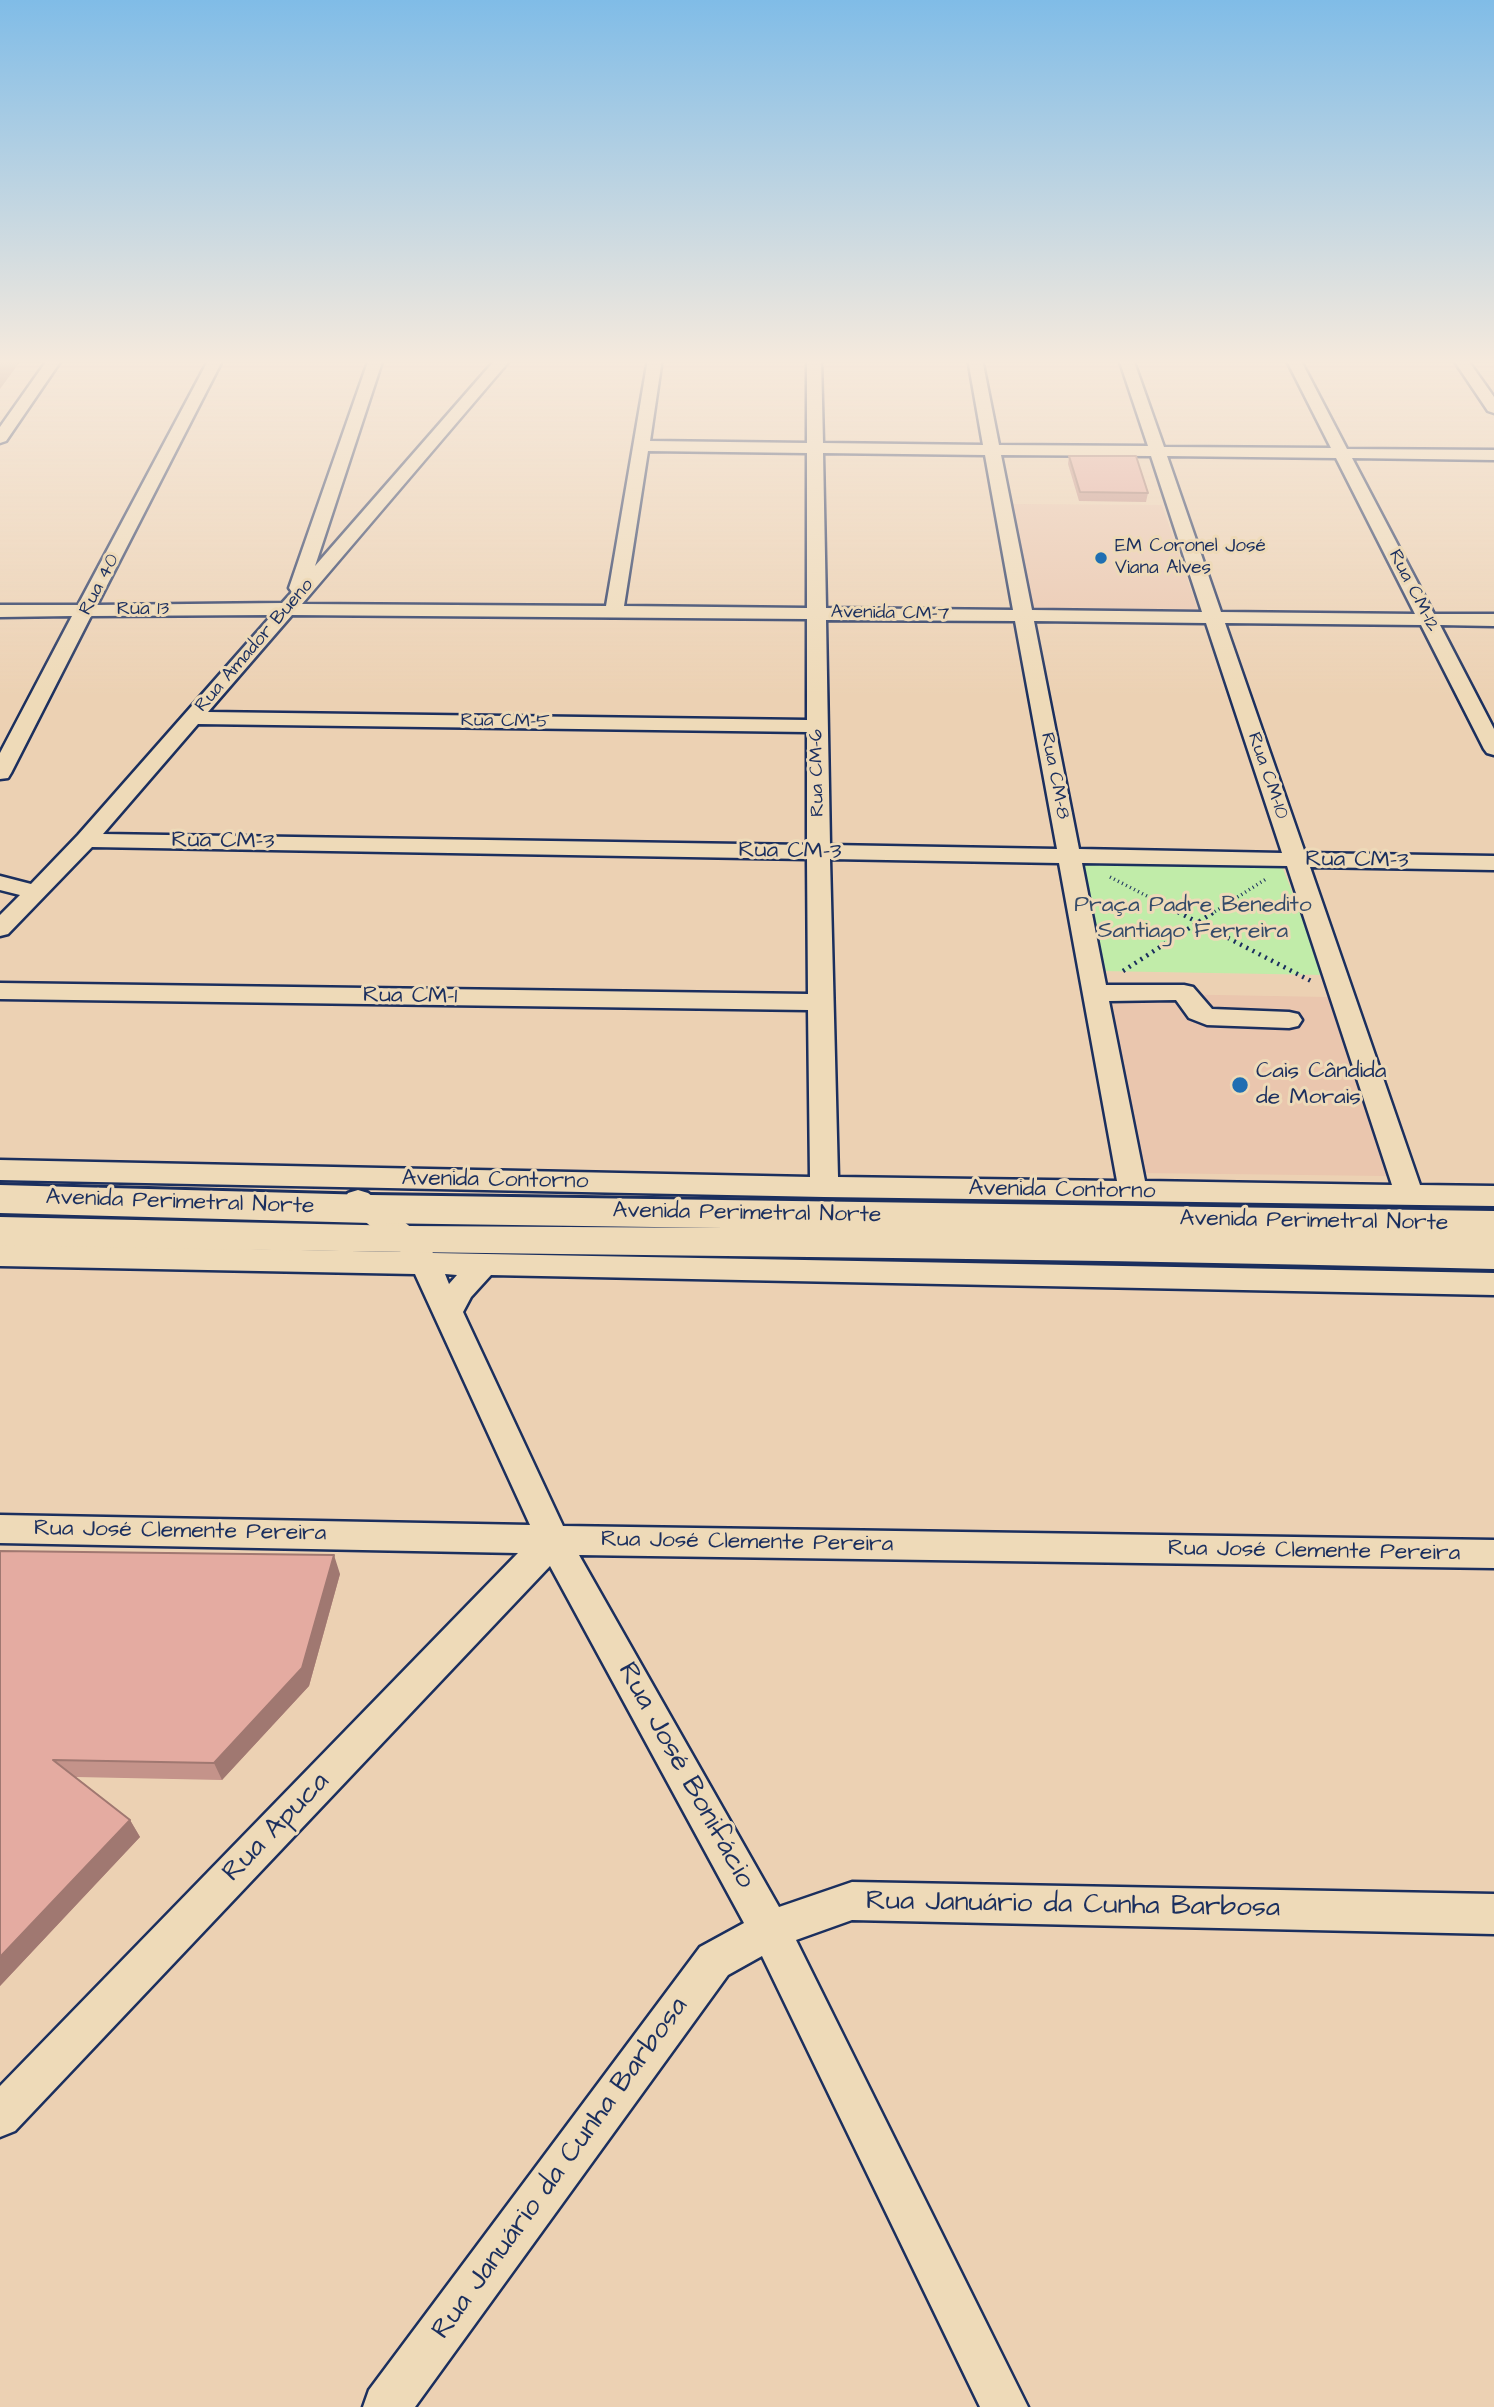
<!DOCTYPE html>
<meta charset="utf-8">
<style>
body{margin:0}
canvas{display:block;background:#ecd1b3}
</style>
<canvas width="1494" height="2407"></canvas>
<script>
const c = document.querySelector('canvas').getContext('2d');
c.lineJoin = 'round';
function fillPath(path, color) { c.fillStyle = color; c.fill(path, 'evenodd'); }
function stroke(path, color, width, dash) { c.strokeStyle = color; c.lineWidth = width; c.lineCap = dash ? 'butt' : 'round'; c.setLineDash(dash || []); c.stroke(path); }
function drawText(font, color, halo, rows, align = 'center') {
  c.font = font + ' "Architects Daughter",sans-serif'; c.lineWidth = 6; c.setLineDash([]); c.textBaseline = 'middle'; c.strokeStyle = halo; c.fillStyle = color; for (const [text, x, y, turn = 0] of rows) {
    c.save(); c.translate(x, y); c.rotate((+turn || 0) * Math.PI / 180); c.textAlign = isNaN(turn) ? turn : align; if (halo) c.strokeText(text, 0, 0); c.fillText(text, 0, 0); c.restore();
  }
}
const built = new Path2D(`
 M1011,504L1162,505L1199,613L1032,612Z
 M1107,993L1328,997L1387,1176L1139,1173Z`);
const green = new Path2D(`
 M1083,865L1282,866L1325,975L1101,971Z`);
const pathFar1 = new Path2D(`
 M1110,877L1182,914
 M1211,914L1266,879`);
const path = new Path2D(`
 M1178,912L1311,981
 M1123,971L1214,912`);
const minor = new Path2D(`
 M48,359H62L6,441L0,443V427Z
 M209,359H223L97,605L282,603L292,592L289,588L369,359H383L315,566L496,359H511L302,604L606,606L648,359H662L650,441L807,443V359H821L823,443L983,445L968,359H982L999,445L1148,446L1119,359H1133L1164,447L1331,448L1286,359H1300L1347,449L1494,450V460L1352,458L1434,614H1494V626L1440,625L1494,729V755L1487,753L1484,749L1421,625L1225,623L1305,853L1494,856V870L1310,867L1420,1185L1494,1186V1206L824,1197L0,1180V1160L810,1177L808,1010L0,999V983L808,994L807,859L92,847L8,934L0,936V915L20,895L0,890V876L31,884L78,835L272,615L91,616L11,773L8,778L0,779V753L72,616L0,617V605H78ZM648,451L807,453V608L624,606ZM823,453L985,455L1013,610L826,608ZM1001,455L1151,456L1202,612L1032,610ZM1167,456L1336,458L1415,614L1221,612ZM292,615L807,619V720L208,712ZM826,620L1015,621L1057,849L830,845ZM1034,621L1206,623L1282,853L1079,849ZM198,724L807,732V845L103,834ZM830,859L1059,863L1117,1181L838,1177ZM1082,863L1287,866L1392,1185L1145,1181L1109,1001L1176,1000L1189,1018L1207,1025L1289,1028L1298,1026L1302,1020L1298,1014L1289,1012L1212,1009L1193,987L1184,985H1106Z
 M1453,359H1467L1494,397V413L1488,411Z
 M358,1190L368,1193L418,1233L433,1253L1494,1273V1295L491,1275L471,1297L463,1312L563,1526L1494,1540V1568L579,1555L779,1907L852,1882L1494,1894V1934L852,1920L796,1940L1028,2407H980L762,1956L728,1975L415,2407H363L369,2390L700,1947L744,1923L550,1566L15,2131L0,2137V2086L518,1553L0,1543V1515L530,1525L415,1274L0,1266V1244L401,1252L348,1207L344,1200L348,1193ZM445,1274L457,1275L449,1284Z`);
const highway = new Path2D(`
 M0,1185L371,1195L1494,1211V1239H1475H1494V1269C996,1256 498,1256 0,1245V1217L408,1226L725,1228L371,1223L0,1213Z`);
const wall = new Path2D(`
 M1069,456L1148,493L1146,502L1079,501L1068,464Z
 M0,1551L340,1574L309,1686L222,1780L76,1777L130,1820L140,1837L0,1986Z`);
const shadedWall = new Path2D(`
 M5,359H22L0,389V366Z
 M334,1555L340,1574L309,1686L222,1780L214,1763Z
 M130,1820L140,1837L0,1986V1957Z`);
const building = new Path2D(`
 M0,359H5L0,366Z
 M1069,456H1136L1148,493L1080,492Z
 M0,1551L334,1555L302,1668L214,1763L53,1760L130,1820L0,1957Z`);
const markers = [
 [1101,558,7,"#1f6fb2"],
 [1240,1085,9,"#1f6fb2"]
];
const farPoinames = [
 ["EM Coronel José",1115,547],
 ["Viana Alves",1115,569]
];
const farStreetnames = [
 ["Rua 40",100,585,-63],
 ["Rua CM-12",1413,591,63],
 ["Rua 13",143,610],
 ["Avenida CM-7",890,614,1],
 ["Rua Amador Bueno",255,646,-49],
 ["Rua CM-5",505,722,1],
 ["Rua CM-6",818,773,-91],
 ["Rua CM-8",1054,776,79],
 ["Rua CM-10",1267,776,71]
];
const streetNames = [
 ["Rua CM-3",223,842,1],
 ["Rua CM-3",790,852,1],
 ["Rua CM-3",1357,861,1],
 ["Rua CM-1",410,997,1],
 ["Avenida Contorno",495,1181,1],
 ["Avenida Contorno",1062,1191,1],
 ["Avenida Perimetral Norte",180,1203,2],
 ["Avenida Perimetral Norte",747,1214,1],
 ["Avenida Perimetral Norte",1314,1222,1],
 ["Rua José Clemente Pereira",180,1532,1],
 ["Rua José Clemente Pereira",747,1543,1],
 ["Rua José Clemente Pereira",1314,1552,1]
];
const parkNames = [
 ["Praça Padre Benedito",1193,906],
 ["Santiago Ferreira",1193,932]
];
const poiNames = [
 ["Cais Cândida",1256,1072],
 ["de Morais",1256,1098]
];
const nearStreetnames = [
 ["Rua José Bonifácio",685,1776,61],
 ["Rua Apuca",277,1828,-46],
 ["Rua Januário da Cunha Barbosa",1073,1906,1],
 ["Rua Januário da Cunha Barbosa",561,2169,-54]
];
fillPath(built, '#eac6ae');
fillPath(green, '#c1eca9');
stroke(minor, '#1b2f5e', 5);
stroke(highway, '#1b2f5e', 6);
stroke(pathFar1, '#1b2f5e', 3.5, [1, 3.5]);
stroke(path, '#1b2f5e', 4.5, [2, 5]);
fillPath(minor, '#eedab8');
fillPath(highway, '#eedab8');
fillPath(wall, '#c4938a');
fillPath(shadedWall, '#a07871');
fillPath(building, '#e4aba1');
stroke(building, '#a07871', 2);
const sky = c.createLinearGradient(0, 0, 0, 696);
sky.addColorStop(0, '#80bce7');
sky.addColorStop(0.52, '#f6eadd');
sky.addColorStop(1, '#f6eadd00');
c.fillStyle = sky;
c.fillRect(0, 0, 1494, 696);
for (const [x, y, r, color] of markers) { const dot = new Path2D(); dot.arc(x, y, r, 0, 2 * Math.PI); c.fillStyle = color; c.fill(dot); stroke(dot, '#eedab8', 2.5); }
drawText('19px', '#1b2f5e', '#eedab8', farPoinames, 'left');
drawText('19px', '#1b2f5e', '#eedab8', farStreetnames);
drawText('23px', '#1b2f5e', '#eedab8', streetNames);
drawText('23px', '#344b69', '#eedab8', parkNames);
drawText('23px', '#1b2f5e', '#eedab8', poiNames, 'left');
drawText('28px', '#1b2f5e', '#eedab8', nearStreetnames);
</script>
